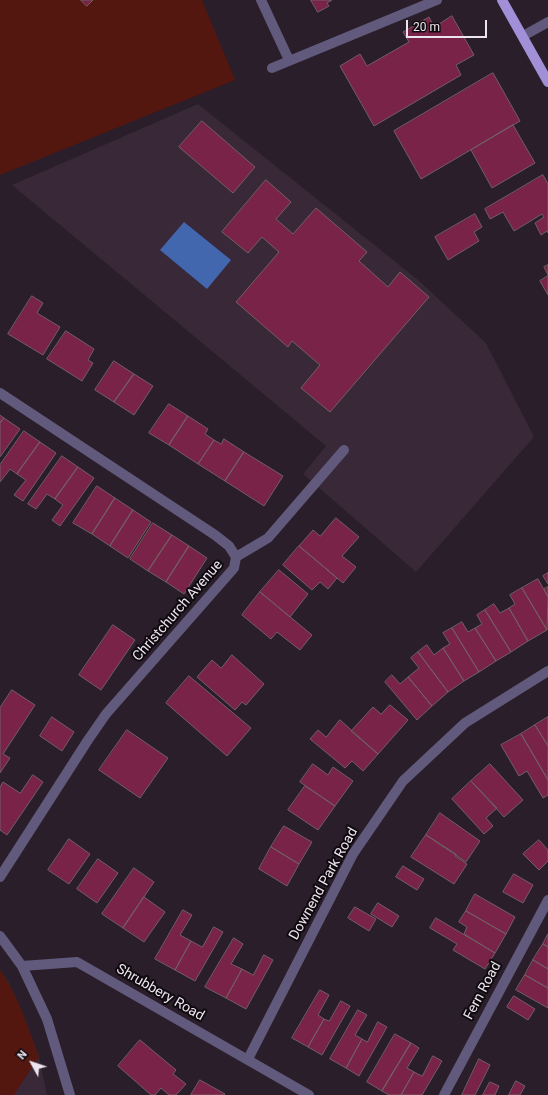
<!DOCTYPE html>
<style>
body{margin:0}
#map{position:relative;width:548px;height:1095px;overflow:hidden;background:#2a1e2a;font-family:Roboto,sans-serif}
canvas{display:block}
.north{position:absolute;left:12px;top:1043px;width:40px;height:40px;-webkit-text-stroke:3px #0f0a0f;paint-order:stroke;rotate:310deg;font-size:11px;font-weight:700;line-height:16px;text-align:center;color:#ede5ed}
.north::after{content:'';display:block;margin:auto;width:14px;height:18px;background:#ede5ed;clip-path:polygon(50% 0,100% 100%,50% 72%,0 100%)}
.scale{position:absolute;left:406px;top:20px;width:81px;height:18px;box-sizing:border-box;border:2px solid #ede5ed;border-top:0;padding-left:5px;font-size:12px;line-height:14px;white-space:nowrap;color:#ede5ed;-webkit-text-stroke:3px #0f0a0f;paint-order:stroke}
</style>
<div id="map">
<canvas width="548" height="1095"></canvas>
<div class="north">N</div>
<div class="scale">20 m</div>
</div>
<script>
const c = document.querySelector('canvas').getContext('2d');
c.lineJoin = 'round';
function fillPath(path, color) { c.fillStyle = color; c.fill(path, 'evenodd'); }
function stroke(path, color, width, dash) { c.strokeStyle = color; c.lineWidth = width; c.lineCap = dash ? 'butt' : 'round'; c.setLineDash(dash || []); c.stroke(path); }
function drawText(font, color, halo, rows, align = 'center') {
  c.font = font + ' Roboto,sans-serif'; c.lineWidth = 4; c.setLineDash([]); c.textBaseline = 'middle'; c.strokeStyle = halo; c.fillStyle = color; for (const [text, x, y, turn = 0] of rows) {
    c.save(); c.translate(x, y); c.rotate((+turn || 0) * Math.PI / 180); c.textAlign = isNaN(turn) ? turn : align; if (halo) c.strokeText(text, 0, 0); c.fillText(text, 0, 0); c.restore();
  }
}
const built = new Path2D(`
 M198,104L417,279L486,343L534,437L416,572L303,474L326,446L12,185Z
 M0,970L9,983L29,1029L39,1057L47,1095H0Z`);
const green = new Path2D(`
 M0,0H202L235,80L0,175Z
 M0,970C18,996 28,1027 39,1057L14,1095H0Z`);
const water = new Path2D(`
 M184,222L231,260L207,289L160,250Z`);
const building = new Path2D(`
 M81,0H93L87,6Z
 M311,0H332L327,3L329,6L318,12Z
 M452,16L474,55L456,65L461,75L374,126L340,66L360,54L367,66L409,42L403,32L429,17L434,27Z
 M493,73L520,121L421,179L394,131Z
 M202,121L255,167L233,193L179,147Z
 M513,125L535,163L492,188L471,150Z
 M543,175L548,184V233L547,231L541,235L535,223L544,217L542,214L514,231L503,212L490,219L485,209Z
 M266,180L291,202L276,219L293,234L316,208L367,252L359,261L388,287L400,272L429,297L330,412L301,388L320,365L292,341L288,347L236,302L279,252L262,237L248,253L222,232Z
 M475,214L482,227L474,232L479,241L448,260L435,237Z
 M548,265V275L544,267Z
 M548,276V295L540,281Z
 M32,296L43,303L37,313L60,327L43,355L8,334Z
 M66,331L94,349L88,360L93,363L82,381L47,359Z
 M114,361L134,374L114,402L95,390Z
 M134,374L153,386L134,415L114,402Z
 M169,404L188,416L169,445L149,433Z
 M0,415L4,418L0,423Z
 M188,416L208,429L205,434L214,440L198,464L169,445Z
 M4,418L20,429L0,457V423Z
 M24,431L40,442L17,474L10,469L0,482V465Z
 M224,439L244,452L225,481L198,464L214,440L221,444Z
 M40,442L56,453L23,501L14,495L26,480L17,474Z
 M244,452L283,476L264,506L225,481Z
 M62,456L78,467L55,499L47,494L36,509L28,504Z
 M78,467L94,478L60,526L52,520L63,505L55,499Z
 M97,486L115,498L92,534L73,523Z
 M115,498L133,510L110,546L92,534Z
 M133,510L151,522L128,558L110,546Z
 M336,518L359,537L342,556L356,567L343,583L299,546L313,530L320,536Z
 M153,523L172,535L148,571L130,559Z
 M172,535L189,546L166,582L148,571Z
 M189,546L207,558L184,594L166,582Z
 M299,546L337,578L328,589L320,582L312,590L283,565Z
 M279,570L308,594L290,617L260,592Z
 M548,573V584L543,576Z
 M538,579L548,597L547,630L522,588Z
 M548,587V597L544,589Z
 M522,588L547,630L528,641L509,608L515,604L510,595Z
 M260,592L312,635L300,650L277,632L271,639L242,615Z
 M494,604L500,613L509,608L528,641L511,652L485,610Z
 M485,610L511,652L496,661L475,628L482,624L477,615Z
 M462,622L468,632L475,628L496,661L479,672L452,628Z
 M113,625L135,640L101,690L79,675Z
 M452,628L479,672L464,681L443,648L450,644L443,633Z
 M427,645L434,655L443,648L464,681L448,692L418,652Z
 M418,652L448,692L432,706L408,677L419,668L411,658Z
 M232,655L264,684L246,705L242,702L235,710L197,677L212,660L221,668Z
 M392,675L400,684L408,677L432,706L417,720L385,682Z
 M189,676L251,728L227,756L166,703Z
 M12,690L35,705L3,754L10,758L0,773V708Z
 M390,705L408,720L378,754L351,731L373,707L381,714Z
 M52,717L74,732L62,751L40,736Z
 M548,717V746L535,725Z
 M340,720L378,754L363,771L352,761L345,768L310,739L318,730L326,737Z
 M535,725L548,746V780L521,734Z
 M127,730L168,758L140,798L99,770Z
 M521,734L548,780V795L543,798L527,771L519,776L501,745Z
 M313,764L328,775L333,767L353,781L335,806L300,782Z
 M490,764L523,800L504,817L471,781Z
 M33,775L43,782L7,835L0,830V787L3,782L20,793Z
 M471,781L497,808L486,818L493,826L484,834L452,799Z
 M305,786L335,806L318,830L288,810Z
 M440,813L480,841L466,862L426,835Z
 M284,826L312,842L299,864L271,847Z
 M426,835L456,854L455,856L467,864L454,884L411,857Z
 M69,839L90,854L69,884L48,870Z
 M539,840L548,850V861L539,870L523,854Z
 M271,847L299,864L287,886L259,869Z
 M98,859L118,873L97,903L77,889Z
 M403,866L424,879L417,890L396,877Z
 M134,868L154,882L123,928L102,914Z
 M514,874L533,885L523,903L503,892Z
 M475,894L515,917L506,934L466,911Z
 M144,897L165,912L144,942L123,928Z
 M378,903L399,916L392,927L371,914Z
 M355,907L376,919L369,931L348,918Z
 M183,910L192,915L180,935L191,941L175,970L155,959Z
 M466,911L506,934L495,953L464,934L467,927L459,922Z
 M436,918L495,953L485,969L453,950L457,944L430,928Z
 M214,927L223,932L195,981L175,970L191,941L202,947Z
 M548,934V947L543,944Z
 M234,938L243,944L231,964L242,969L226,998L205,987Z
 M543,944L548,947V969L533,960Z
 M264,955L273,960L246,1009L226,998L242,969L253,975Z
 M533,960L548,969V988L525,975Z
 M525,975L548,988V1008L516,990Z
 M320,990L329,995L318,1015L324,1019L308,1047L292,1038Z
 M514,996L535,1009L528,1020L507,1007Z
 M341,1001L350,1006L322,1055L308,1047L324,1019L329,1021Z
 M358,1010L367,1015L355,1035L362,1039L346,1068L330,1059Z
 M378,1022L387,1027L359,1076L346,1068L362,1039L367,1042Z
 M395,1034L411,1043L382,1091L367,1082Z
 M140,1040L176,1070L173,1074L186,1084L176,1095H169L161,1088L155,1095H151L118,1066Z
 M411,1043L419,1048L407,1068L414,1072L401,1095H389L382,1091Z
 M433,1056L442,1061L422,1095H401L414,1072L422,1076Z
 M479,1059L490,1065L475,1095H462Z
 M200,1080L225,1094L224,1095H191Z
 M516,1081L525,1086L520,1095H509Z
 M490,1082L499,1086L495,1095H483Z`);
const minor = new Path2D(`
 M261,0L289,60
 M523,36L548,22
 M272,68L437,0
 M0,393L215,535L229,546L236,557L234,568L106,714L88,740L0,877
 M236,557L268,538L344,450
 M0,936L22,966L47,1019L70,1095
 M22,966L77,962L309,1095
 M248,1059L353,854L403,781L465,723L548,671
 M444,1095L548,900`);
const major = new Path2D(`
 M502,0L548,82`);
const streetNames = [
 ["Christchurch Avenue",178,611,-49],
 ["Downend Park Road",324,884,-61],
 ["Fern Road",483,991,-62],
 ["Shrubbery Road",160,993,30]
];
fillPath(built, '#382838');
fillPath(green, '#541710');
fillPath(water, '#4267af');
fillPath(building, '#782347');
stroke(building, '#735f65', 1);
stroke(minor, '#615a7c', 10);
stroke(major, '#a190d7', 10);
drawText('14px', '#ede5ed', '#0f0a0f', streetNames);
</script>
